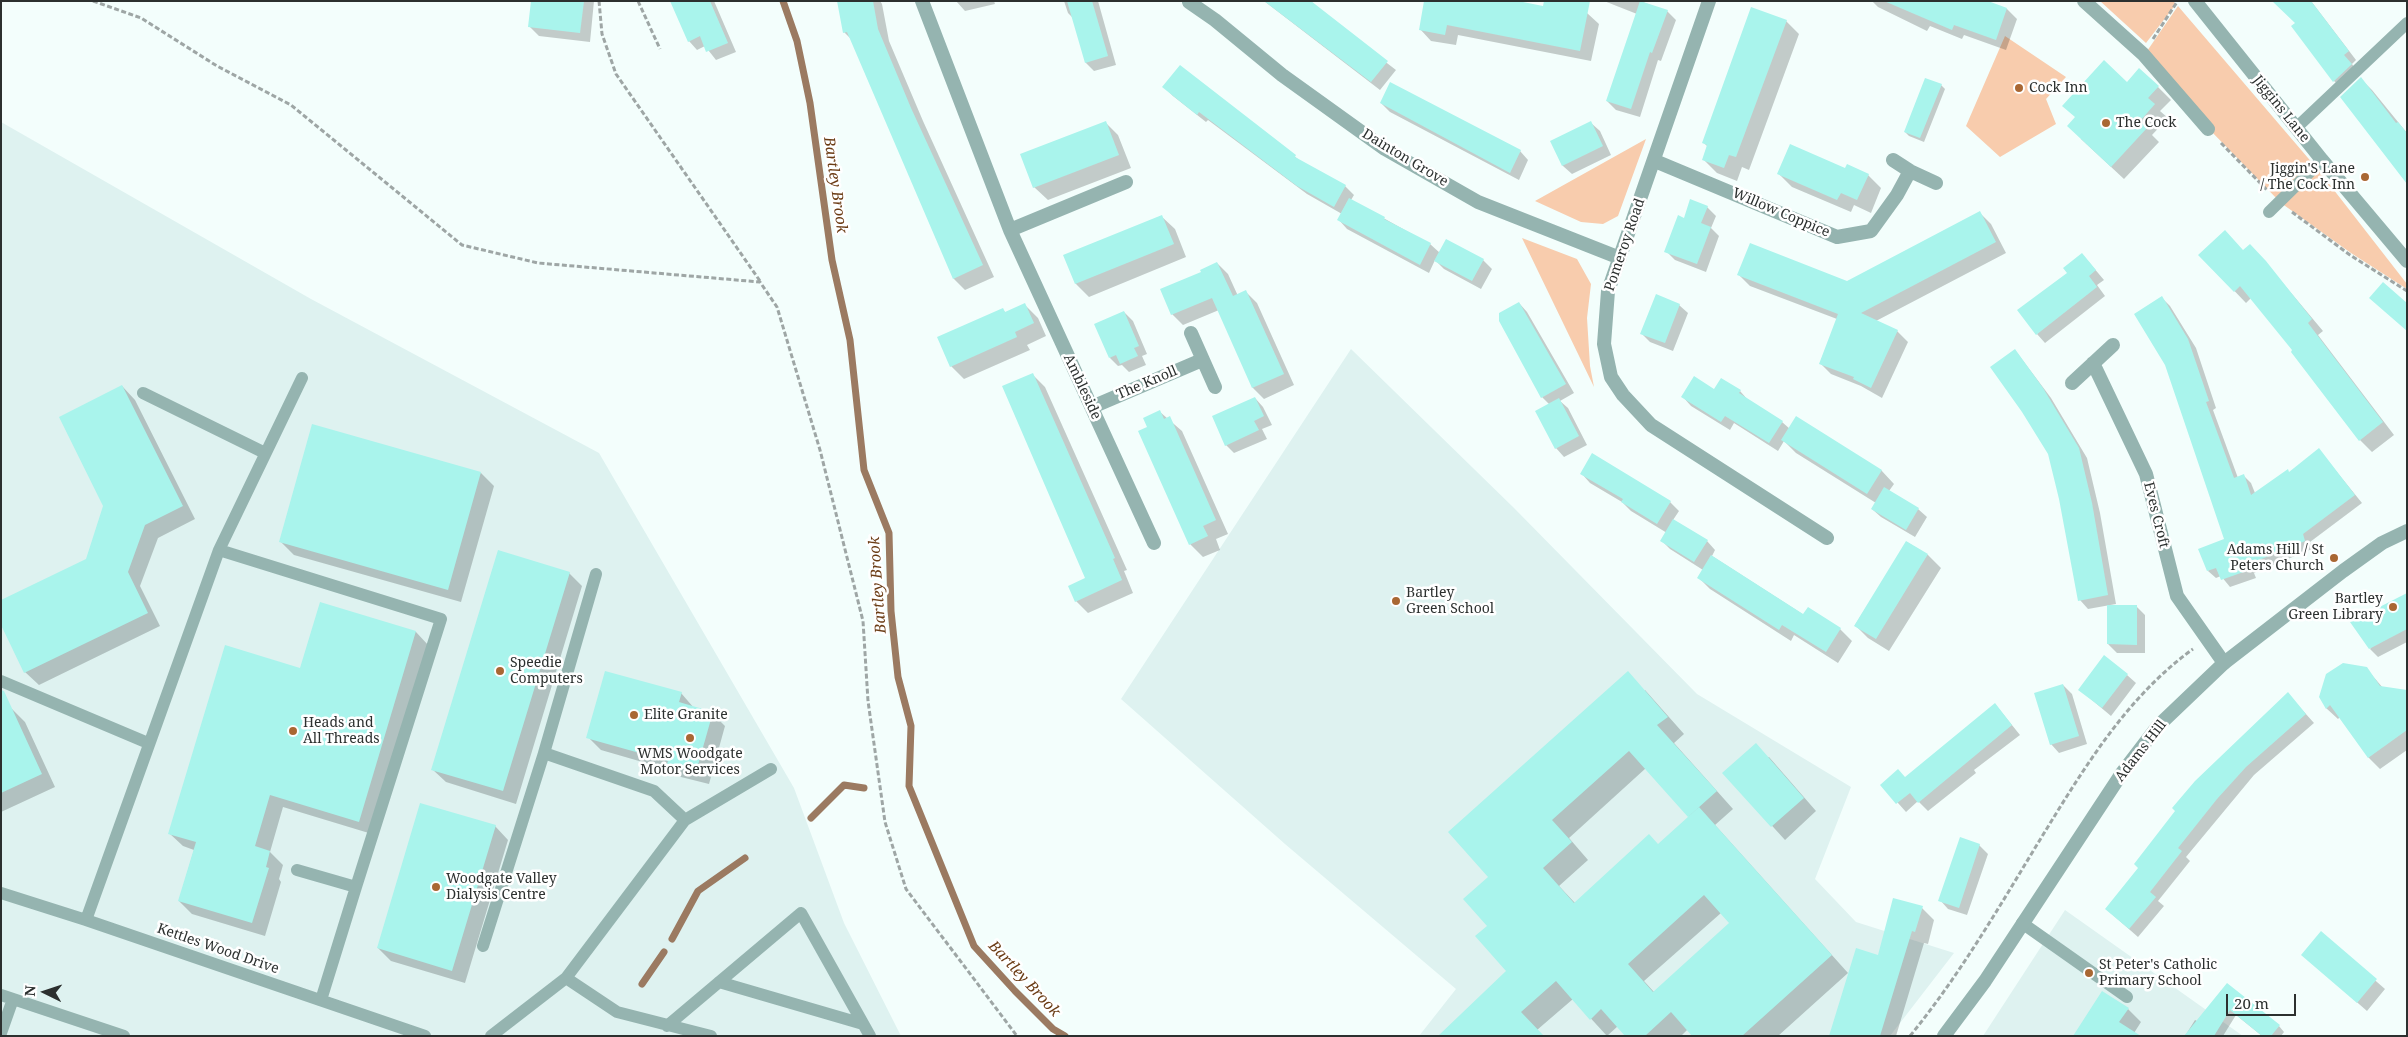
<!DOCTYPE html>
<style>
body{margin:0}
#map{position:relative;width:2408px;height:1037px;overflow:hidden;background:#f3fefc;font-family:"Noto Serif",serif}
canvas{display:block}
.frame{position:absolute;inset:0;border:2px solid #2c302f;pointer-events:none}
.north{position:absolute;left:20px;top:967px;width:50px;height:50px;-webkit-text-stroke:4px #fff;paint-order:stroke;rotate:274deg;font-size:14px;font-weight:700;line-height:20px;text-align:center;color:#2c302f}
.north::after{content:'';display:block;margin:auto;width:18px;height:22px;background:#2c302f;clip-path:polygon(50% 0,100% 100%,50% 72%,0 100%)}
.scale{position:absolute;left:2226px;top:994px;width:70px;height:22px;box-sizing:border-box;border:2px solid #2c302f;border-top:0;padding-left:6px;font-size:15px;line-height:18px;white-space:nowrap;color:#2c302f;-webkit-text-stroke:4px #fff;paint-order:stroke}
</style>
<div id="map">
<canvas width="2408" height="1037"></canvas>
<div class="frame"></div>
<div class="north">N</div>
<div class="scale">20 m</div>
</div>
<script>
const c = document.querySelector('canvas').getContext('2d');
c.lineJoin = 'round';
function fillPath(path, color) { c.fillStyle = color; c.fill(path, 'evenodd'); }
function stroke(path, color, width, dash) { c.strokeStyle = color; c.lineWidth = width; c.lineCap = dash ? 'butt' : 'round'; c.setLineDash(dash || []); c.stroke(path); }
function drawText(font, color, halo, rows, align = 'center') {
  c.font = font + ' "Noto Serif",serif'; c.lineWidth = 5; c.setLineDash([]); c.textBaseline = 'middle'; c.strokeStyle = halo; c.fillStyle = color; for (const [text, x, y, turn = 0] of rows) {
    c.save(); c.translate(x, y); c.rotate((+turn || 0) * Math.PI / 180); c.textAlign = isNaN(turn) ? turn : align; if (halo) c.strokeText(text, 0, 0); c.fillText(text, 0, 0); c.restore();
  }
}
const built = new Path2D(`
 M1,122L311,299L599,453L794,788L844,923L901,1036H1Z
 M1351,349L1514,508L1697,694L1851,787L1815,879L1856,922L1954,953L1890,1036H1419L1456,989L1285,844L1121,699Z
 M2065,910L2243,1036H1983Z`);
const green = new Path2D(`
 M2100,1H2173L2176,4L2146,43Z
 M2178,6L2314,165L2279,201L2209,129L2145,54Z
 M2005,36L2066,77L2046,99L2056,124L2000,157L1966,126Z
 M1646,139L1618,216L1603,224L1581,222L1535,201Z
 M2316,167L2407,284V289L2351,253L2281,203Z
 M1522,238L1577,259L1591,284L1587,318L1590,366L1594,387Z`);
const shadow = new Path2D(`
 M533,1H594L590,42L539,36L529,26Z
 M671,1H714L736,52L716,60L705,46L697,50L689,41Z
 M838,1H880L882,4L889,41L923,121L994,277L965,290L954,279L851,39L844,32Z
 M956,1H994L995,4L965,11Z
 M1064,1H1098L1116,65L1094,71L1086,63L1073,18L1068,13Z
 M1264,1H1306L1396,70L1380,90Z
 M1426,1L1587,13L1599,24L1591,61L1458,35L1456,45L1431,41L1420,29Z
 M1604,1H1640L1667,11L1676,20L1661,61L1658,60L1640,117L1616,110L1607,101L1637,14Z
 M1872,1H1985L2007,9L2017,19L2006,50L1964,35L1962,39L1930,26L1927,31L1878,7Z
 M2273,1H2311L2356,60L2352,64L2359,74L2343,89L2334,81L2297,24Z
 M1786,21L1799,34L1749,170L1742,167L1737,181L1717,173L1704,160L1708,147L1704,143Z
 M1180,67L1303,163L1345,186L1354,195L1351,200L1430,244L1440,253L1483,260L1492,269L1481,289L1444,269L1435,260L1429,273L1347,229L1339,220L1342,214L1307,194L1208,120L1206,122L1173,96L1164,87Z
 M2361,79L2372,90L2407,133L2342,97Z
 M2127,83L2158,87L2171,100L2160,111L2168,118L2152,135L2159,142L2124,179L2081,139Z
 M1941,85L1945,89L1924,142L1909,136L1905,132Z
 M1381,103L1520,151L1528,160L1519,180L1390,112Z
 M1105,122L1118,135L1131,168L1048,200L1034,187Z
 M1591,123L1600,131L1611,155L1572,174L1563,166L1552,141Z
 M1846,170L1868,175L1881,188L1871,213L1854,205L1851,212L1792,187L1779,174Z
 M1707,207L1716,216L1711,228L1719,236L1706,272L1675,260L1666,251L1684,219Z
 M1980,213L1991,224L2006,253L1876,321L1897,331L1908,342L1882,398L1861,386L1831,374L1820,363L1837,319L1750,286L1739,275L1847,282Z
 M1161,216L1175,229L1186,257L1089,297L1076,284L1065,256Z
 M2243,251L2261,257L2323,331L2318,335L2394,435L2372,452L2360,440L2292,352L2294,351L2251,298L2246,303L2200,255Z
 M2082,254L2104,280L2097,285L2105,296L2045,343L2037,334L2069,273Z
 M1217,263L1228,274L1238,296L1246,292L1257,303L1294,385L1264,399L1253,388L1219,310L1183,325L1172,314Z
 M2162,298L2170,306L2196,348L2216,408L2213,410L2238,478L2244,476L2251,483L2255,493L2290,473L2319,450L2362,503L2310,542L2312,549L2254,573L2256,578L2230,587L2221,576L2216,578L2208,571L2226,539Z
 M1519,303L1527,312L1574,393L1560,401L1568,408L1587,445L1564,457L1556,448L1549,404L1542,397Z
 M1025,305L1038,318L1046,336L1027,345L1030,350L964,379L951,366L1002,309L1006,313Z
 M1679,305L1688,313L1673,351L1650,342L1642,334Z
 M1124,312L1133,321L1147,354L1142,356L1146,365L1129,372L1122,365L1118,366L1110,358Z
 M2015,350L2051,398L2087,458L2100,513L2116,604L2088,609L2080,600L2060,499L2049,453Z
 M1033,375L1045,387L1127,570L1124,571L1133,593L1088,613L1076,601L1087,578Z
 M122,386L135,400L195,519L158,538L140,586L160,626L39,685L25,672L87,559L105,506Z
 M1714,390L1740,391L1748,400L1782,422L1790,429L1881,470L1894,484L1889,491L1918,509L1927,517L1915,537L1881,517L1872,509L1876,503L1796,453L1784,441L1778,451L1734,423L1730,430L1691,406L1683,397Z
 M1255,398L1263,407L1272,425L1262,429L1267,439L1234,453L1226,445Z
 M1160,412L1182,431L1228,534L1216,539L1220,550L1203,557L1190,544L1148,428Z
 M481,473L494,486L461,602L294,555L281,542Z
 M1582,474L1670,502L1679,511L1673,520L1707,541L1715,550L1712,556L1804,615L1808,609L1840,629L1852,641L1838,663L1794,635L1791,641L1710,589L1698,577L1703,570L1670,549L1662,541L1667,533L1631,511L1622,502L1590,483Z
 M1907,542L1928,555L1941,568L1889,651L1868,638L1855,625Z
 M569,573L582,586L516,804L446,782L432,769Z
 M2407,595V642L2378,657L2370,649Z
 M321,604L416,632L429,646L372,834L283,807L270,852L283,865L279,879L281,882L265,936L192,914L179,901L194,850L183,846L169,833L301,669Z
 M2136,606L2145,615V653H2117L2108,644Z
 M2366,668L2383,688L2407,691V750L2380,769L2369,758L2340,717L2338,719L2326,708Z
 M2127,675L2136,683L2111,716L2080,690Z
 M2063,685L2072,694L2087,744L2059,753L2051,744Z
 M1645,690L1684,734L1674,743L1733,809L1715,825L1848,973L1778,1036H1694L1688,1029L1681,1036H1627L1618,1026L1607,1036L1573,999L1537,1030L1440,1036L1508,971L1489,926L1490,877ZM1646,768L1690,817L1659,845L1575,903L1559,886L1588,860L1569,838ZM1721,913L1731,924L1654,992L1644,981Z
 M681,693L694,708L712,713L725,726L709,784L681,777L677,772L601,750L588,737Z
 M2288,694L2314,723L2254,775L2186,857L2190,861L2158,901L2164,906L2138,937L2106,909Z
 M1995,704L2020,735L1974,770L1976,773L1928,811L1918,801L1906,812L1882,785L1906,778Z
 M12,709L25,722L55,787L1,812V714Z
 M1769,757L1816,811L1785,840L1724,773Z
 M495,826L508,840L465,983L391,961L378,948Z
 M1979,845L1988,854L1967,915L1948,909L1940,900Z
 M1922,908L1934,920L1928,944L1924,943L1896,1036H1831L1878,956Z
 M2321,933L2385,989L2367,1011L2312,963Z
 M2227,984L2279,1026L2284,1032L2281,1036H2262L2236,1015L2223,1036H2185L2195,1020L2197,1021Z
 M2128,1009L2141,1022L2134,1033L2075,1036Z`);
const stream = new Path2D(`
 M783,1L797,41L810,103L832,260L850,340L864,470L889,533L891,611L898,677L911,726L909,786L974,946L1015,991L1053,1029L1065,1036
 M811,818L844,785L864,788
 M672,939L698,891L745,858
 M642,984L664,952`);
const building = new Path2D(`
 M531,1H584L580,33L528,27Z
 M670,1H710L728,43L706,52L700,36L688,42Z
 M837,1H873L878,29L911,108L983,265L953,279L847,32L843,33Z
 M1067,1H1092L1108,56L1085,63Z
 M1264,1H1311L1388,61L1371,82Z
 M1424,1H1518L1543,6L1544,1H1590L1580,51L1447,25L1445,35L1419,30Z
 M1640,1L1668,10L1652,53L1650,52L1631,109L1606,101Z
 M1884,1H1988L2007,8L1996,40L1954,25L1952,30Z
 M2272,1H2311L2349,51L2344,55L2352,64L2333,82L2291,26L2295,23Z
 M1751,7L1787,20L1736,157L1729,155L1724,168L1702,160L1707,145L1702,143Z
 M2104,60L2127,82L2139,68L2159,86L2148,98L2155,104L2140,121L2147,128L2111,167L2067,126L2075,117L2062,106Z
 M1180,65L1296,155L1295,157L1346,185L1334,207L1297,186L1199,112L1197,115L1162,87Z
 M2361,77L2396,123L2398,122L2407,133V184L2340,97Z
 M1925,78L1942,84L1920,138L1904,132Z
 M1390,82L1521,150L1510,173L1380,103Z
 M1106,121L1119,155L1033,188L1020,154Z
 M1591,121L1603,146L1562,166L1550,141Z
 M1790,144L1845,168L1847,164L1869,174L1857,200L1841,193L1837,200L1777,174Z
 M1349,198L1385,217L1384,219L1431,243L1420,265L1337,220Z
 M1690,199L1708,206L1701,223L1711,227L1697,264L1664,252L1678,215L1684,218Z
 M1980,211L1996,242L1861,313L1898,330L1871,388L1853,379L1854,377L1819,364L1838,314L1737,275L1750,243L1847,281Z
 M1162,215L1174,244L1075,284L1063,255Z
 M2225,230L2243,250L2250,244L2266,261L2312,319L2308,323L2383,422L2359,441L2291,352L2292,350L2240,286L2234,292L2198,255Z
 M1446,239L1484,259L1472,281L1434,261Z
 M2082,253L2096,270L2089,276L2097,287L2036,335L2017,310L2067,273L2063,268Z
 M1217,262L1233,296L1246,290L1284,374L1252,388L1212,298L1171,315L1160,289L1201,272L1200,270Z
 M2383,282L2407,303V331L2369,298Z
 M1656,294L1680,304L1665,343L1640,334Z
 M2162,296L2188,339L2209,401L2206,402L2234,478L2244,474L2251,495L2288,469L2289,472L2319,448L2355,495L2303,534L2305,541L2247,565L2249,570L2221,580L2216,568L2207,571L2198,549L2224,539L2165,365L2134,314Z
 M1519,302L1566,384L1541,398L1499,321V313Z
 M1025,303L1034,323L1015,332L1017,337L950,367L937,337L1003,308L1005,312Z
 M1124,311L1139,346L1134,348L1138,356L1120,364L1116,355L1109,358L1094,324Z
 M2015,349L2043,388L2079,448L2092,503L2108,595L2078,601L2059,499L2048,454L2022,412L1990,367Z
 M1033,373L1115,558L1113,559L1122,580L1075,602L1068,586L1085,578L1002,386Z
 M1694,376L1714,389L1721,378L1741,390L1739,393L1783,421L1769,443L1725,416L1721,422L1681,397Z
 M122,385L183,506L145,525L128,572L148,613L24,673L1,625V600L86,559L103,506L59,417Z
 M1255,397L1264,416L1254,421L1259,430L1225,446L1212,416Z
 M1559,398L1579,436L1555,449L1535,411Z
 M1160,410L1164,419L1170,416L1216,520L1203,526L1208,536L1189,545L1138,431L1147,427L1143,418Z
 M1796,416L1882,470L1867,494L1781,440Z
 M312,424L481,472L448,590L279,542Z
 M1592,453L1671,501L1657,524L1621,502L1623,499L1580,474Z
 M1884,487L1919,508L1906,530L1871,509Z
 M1673,519L1708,540L1694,562L1660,541Z
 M1906,541L1928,554L1876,639L1854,626Z
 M498,550L570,572L503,791L431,770Z
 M1711,555L1803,614L1808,607L1841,628L1826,652L1782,625L1779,630L1697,578Z
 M2407,593V629L2369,649L2350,622Z
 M320,602L416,631L359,822L270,795L255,846L270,851L266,867L269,868L252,923L178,901L196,842L168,834L225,645L300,668Z
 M2107,605H2137V645L2107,644Z
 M2104,655L2128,674L2102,708L2078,690Z
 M2343,663L2367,667L2380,686L2407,690V730L2368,758L2330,705L2326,709L2319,697L2326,674Z
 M605,671L682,692L679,702L713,712L696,772L667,764L668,761L586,738Z
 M1628,671L1668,717L1657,725L1717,791L1688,817L1629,751L1552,820L1572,842L1543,868L1574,903L1649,834L1658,844L1699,807L1832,955L1742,1036H1692L1671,1012L1645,1036H1625L1601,1009L1590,1020L1556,981L1521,1012L1544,1036H1438L1506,971L1475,936L1487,926L1463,899L1488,877L1448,832ZM1704,895L1729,923L1653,992L1628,964Z
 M2063,684L2079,736L2050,745L2034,693Z
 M1,690L4,691L42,774L1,793Z
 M2288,692L2306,714L2246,767L2217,799L2178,848L2182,851L2150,892L2156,897L2129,929L2105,909L2138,868L2134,864L2175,811L2172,808L2195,781Z
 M1995,703L2012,725L1918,803L1910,793L1896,804L1880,785L1898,769L1905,777Z
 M1756,743L1804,798L1771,827L1722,773Z
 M420,803L496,825L452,971L377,948Z
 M1960,837L1980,844L1959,908L1938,901Z
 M1893,898L1923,906L1915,932L1912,931L1880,1036H1829L1856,948L1878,955Z
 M2321,931L2377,979L2357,1003L2301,955Z
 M2227,983L2280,1025L2271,1036H2262L2230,1010L2214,1036H2184Z
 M2102,991L2129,1008L2119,1022L2141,1036H2073Z`);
const path = new Path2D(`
 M93,1L141,18L217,66L291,105L462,245L538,263L760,282L777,307L820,450L863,621L868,701L885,822L906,889L1017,1036
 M599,1L602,34L616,74L760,281
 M638,1L660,49
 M2153,39L2177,2
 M2221,143L2267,190
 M2292,212L2350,255L2407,291
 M1910,1036C1959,976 1998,909 2038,843C2081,773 2125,698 2193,649`);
const service = new Path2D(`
 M2296,128L2407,23
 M2269,212L2322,160
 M143,393L265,453
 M219,550L441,619L356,887
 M596,574L544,753L654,791L685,820
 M1,681L148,743
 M297,870L356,887L321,1000
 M1,893L86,920L425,1036
 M86,920L219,550L302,378
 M2022,923L2127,997
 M483,946L544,753
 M566,978L617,1012L711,1036
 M719,982L863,1024
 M1,995L124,1036
 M667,1026L801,913L870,1036
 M1,1033L13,999
 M491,1036L566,978L685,820L771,769`);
const minor = new Path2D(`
 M922,1L1010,230L1154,543
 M1709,1L1608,291L1604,344L1611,377L1623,395L1651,425L1827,538
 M2084,1L2143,54L2208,129
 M1189,2L1215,20L1282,75L1385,149L1478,202L1620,258
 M1893,160L1910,171L1936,183
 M1655,161L1837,237L1871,231L1897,195L1910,171
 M1010,230L1126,182
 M1191,333L1215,387
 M2093,363L2146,474L2177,596L2224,663
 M2072,383L2113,345
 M1092,407L1202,360`);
const tertiary = new Path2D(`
 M2195,1L2322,160L2407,261
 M1944,1036L1985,981L2122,773L2158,726L2224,663L2343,571L2382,543L2407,531`);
const markers = [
 [2019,88,5,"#a96733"],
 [2106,123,5,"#a96733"],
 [2365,177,5,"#a96733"],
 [2334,558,5,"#a96733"],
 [1396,601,5,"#a96733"],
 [2393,607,5,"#a96733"],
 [500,671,5,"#a96733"],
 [634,715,5,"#a96733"],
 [293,731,5,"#a96733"],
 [690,738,5,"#a96733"],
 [436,887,5,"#a96733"],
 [2089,973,5,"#a96733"]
];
const poiNames = [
 ["Cock Inn",2029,88],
 ["The Cock",2116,123],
 ["Jiggin'S Lane",2355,169,"right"],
 ["/ The Cock Inn",2355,185,"right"],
 ["Adams Hill / St",2324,550,"right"],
 ["Peters Church",2324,566,"right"],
 ["Bartley",1406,593],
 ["Green School",1406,609],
 ["Bartley",2383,599,"right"],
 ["Green Library",2383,615,"right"],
 ["Speedie",510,663],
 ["Computers",510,679],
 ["Elite Granite",644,715],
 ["Heads and",303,723],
 ["All Threads",303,739],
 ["WMS Woodgate",690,754,"center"],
 ["Motor Services",690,770,"center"],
 ["Woodgate Valley",446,879],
 ["Dialysis Centre",446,895],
 ["St Peter's Catholic",2099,965],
 ["Primary School",2099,981]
];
const streetNames = [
 ["Jiggins Lane",2281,109,51],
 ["Dainton Grove",1405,158,31],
 ["Willow Coppice",1781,213,23],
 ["Pomeroy Road",1625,245,-71],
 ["The Knoll",1147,383,-23],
 ["Ambleside",1082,387,65],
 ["Eves Croft",2156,515,76],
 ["Adams Hill",2141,751,-52],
 ["Kettles Wood Drive",218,949,19]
];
const waterNames = [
 ["Bartley Brook",835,185,82],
 ["Bartley Brook",878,585,-94],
 ["Bartley Brook",1024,979,47]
];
fillPath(built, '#def2f0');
fillPath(green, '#f8ccad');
fillPath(shadow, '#0003');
stroke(stream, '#9b7a61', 7);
fillPath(building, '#a9f4ec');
stroke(path, '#9ea6a5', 3, [5, 2.5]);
stroke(service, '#95b4b0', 12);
stroke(minor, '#95b4b0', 14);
stroke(tertiary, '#95b4b0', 14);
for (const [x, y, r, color] of markers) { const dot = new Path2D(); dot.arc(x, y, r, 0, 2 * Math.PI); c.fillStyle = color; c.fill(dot); stroke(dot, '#fff', 2); }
drawText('14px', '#2c302f', '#fff', poiNames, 'left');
drawText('14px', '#2c302f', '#fff', streetNames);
drawText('italic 15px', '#6b3c15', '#fff', waterNames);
</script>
